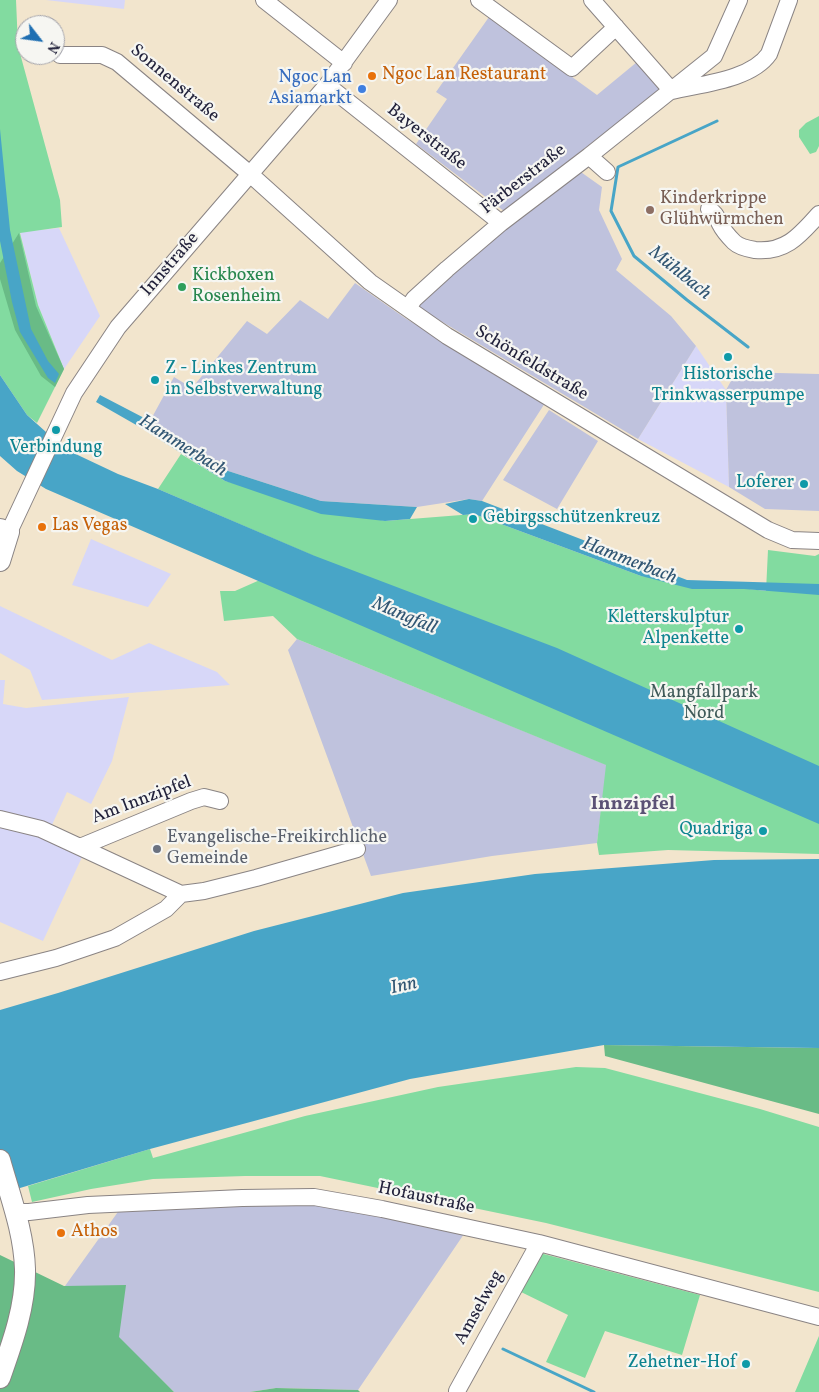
<!DOCTYPE html>
<meta charset="utf-8">
<style>
body{margin:0}
#map{position:relative;width:819px;height:1392px;overflow:hidden;background:#f2e5cd;font-family:Vollkorn,serif}
canvas{display:block}
.north{position:absolute;left:15px;top:15px;width:50px;height:50px;box-sizing:border-box;background:#f6f6f2;border:1px solid #a1a1a9;border-radius:50%;rotate:120deg;font-size:14px;font-weight:700;line-height:20px;text-align:center;color:#22223b}
.north::after{content:'';display:block;margin:auto;width:18px;height:22px;background:#1f6fb2;clip-path:polygon(50% 0,100% 100%,50% 72%,0 100%)}
</style>
<div id="map">
<canvas width="819" height="1392"></canvas>
<div class="north">N</div>
</div>
<script>
const c = document.querySelector('canvas').getContext('2d');
c.lineJoin = 'round';
function fillPath(path, color) { c.fillStyle = color; c.fill(path, 'evenodd'); }
function stroke(path, color, width, dash) { c.strokeStyle = color; c.lineWidth = width; c.lineCap = dash ? 'butt' : 'round'; c.setLineDash(dash || []); c.stroke(path); }
function drawText(font, color, halo, rows, align = 'center') {
  c.font = font + ' Vollkorn,serif'; c.lineWidth = 4.5; c.setLineDash([]); c.textBaseline = 'middle'; c.strokeStyle = halo; c.fillStyle = color; for (const [text, x, y, turn = 0] of rows) {
    c.save(); c.translate(x, y); c.rotate((+turn || 0) * Math.PI / 180); c.textAlign = isNaN(turn) ? turn : align; if (halo) c.strokeText(text, 0, 0); c.fillText(text, 0, 0); c.restore();
  }
}
const built = new Path2D(`
 M46,0H125L124,9Z
 M59,228L100,316L64,369L38,305L20,232Z
 M696,346L726,390L729,487L638,439Z
 M91,539L171,574L148,607L72,585Z
 M0,606L112,660L149,643L217,672L230,685L42,700L30,670L0,653Z
 M0,680H5L3,704L26,708L129,697L112,761L91,804L67,792L46,838L83,855L43,941L0,922Z`);
const industrial = new Path2D(`
 M489,17L597,95L637,62L661,89L504,211L416,144L447,99L436,92Z
 M578,170L602,187L599,210L622,259L616,270L671,316L696,346L638,439L414,305Z
 M355,283L405,318L545,403L482,501L469,499L417,507L321,501L222,469L150,421L174,377L192,388L247,321L267,334L300,300L328,319Z
 M736,372L819,374V511L765,509L729,487L726,390Z
 M549,410L598,441L557,509L503,480Z
 M297,639L607,765L597,843L492,856L371,876L288,650Z
 M312,1203L464,1234L358,1390L276,1388L250,1392H174L65,1286L120,1209Z`);
const green = new Path2D(`
 M0,0H16L18,46L60,200L62,227L20,233L38,305L64,369L37,423L27,415L0,375Z
 M819,116V146L816,152L810,154L799,137V130L806,123Z
 M181,454L225,481L385,521L474,514L641,576L766,591L768,550L815,556L819,554V854L668,850L599,855L597,843L606,765L297,639L273,616L224,621L220,591H235L314,556L158,489Z
 M576,1067L605,1068L760,1109L819,1127V1292L546,1223L320,1176H245L153,1179L91,1189L32,1202L28,1186L150,1149L153,1158L305,1116L438,1087Z
 M536,1252L700,1295L682,1355L605,1331L585,1378L546,1362L568,1315L517,1290Z
 M819,1336V1392H795Z`);
const forest = new Path2D(`
 M19,233L36,306L64,369L55,387L41,376L15,330L0,279V263Z
 M604,1045L819,1048V1114L605,1056Z
 M0,1255L64,1286L126,1285L119,1337L174,1392H0Z
 M276,1388L358,1390L360,1392H250Z`);
const water = new Path2D(`
 M0,129L10,230L31,329L48,361L59,374L55,383L48,378L20,332L12,302L0,241Z
 M0,375L27,415L65,449L118,474L158,489L315,556L557,648L819,766V824L46,489L17,471L0,456Z
 M100,395L150,421L222,469L321,501L417,507L410,519L385,521L321,514L225,481L145,430L96,402Z
 M469,499L482,501L687,580L819,584V595L744,589H692L641,576L474,514L463,515L445,504Z
 M819,859V1048L604,1045L410,1079L150,1149L0,1194V1010L58,993L254,931L403,893L535,874L714,860Z`);
const stream = new Path2D(`
 M717,121L618,167L611,211L634,256L687,300L748,347
 M503,1349L594,1392`);
const minor = new Path2D(`
 M264,0L344,63
 M479,0L572,68L616,27
 M592,0L672,91C701,84 751,80 769,54L789,0
 M60,55H102L117,62L250,174L370,282L447,336L768,530L792,540L819,541
 M327,85L501,223
 M589,156L607,172
 M709,209C716,214 716,216 720,224C723,230 729,237 734,242C739,247 749,249 755,250C786,253 800,235 819,214
 M408,308L414,299L447,269L501,223L589,156L714,56L739,0
 M9,532L74,393L118,327L327,85L389,0
 M0,819L41,829L181,894
 M80,847L191,801L204,797L220,801
 M0,972L56,958L115,938L166,909L181,894L204,891L256,878L357,849
 M15,1212H29L88,1205L242,1198L314,1197L382,1209L539,1243L819,1317
 M457,1391L539,1243`);
const major = new Path2D(`
 M0,529L9,532L0,561
 M0,1160C10,1196 24,1232 25,1269C26,1306 12,1344 0,1378`);
const markers = [
 [372,76,5,"#e8710a"],
 [362,89,5,"#3f7fe0"],
 [650,210,5,"#8d6e63"],
 [182,287,5,"#2e9e5b"],
 [728,357,5,"#0f9aa8"],
 [155,380,5,"#0f9aa8"],
 [56,430,5,"#0f9aa8"],
 [804,484,5,"#0f9aa8"],
 [473,519,5,"#0f9aa8"],
 [42,527,5,"#e8710a"],
 [739,629,5,"#0f9aa8"],
 [763,831,5,"#0f9aa8"],
 [157,849,5,"#6b7280"],
 [61,1233,5,"#e8710a"],
 [746,1364,5,"#0f9aa8"]
];
const foodNames = [
 ["Ngoc Lan Restaurant",382,76],
 ["Las Vegas",52,527],
 ["Athos",71,1233]
];
const shopNames = [
 ["Ngoc Lan",352,79],
 ["Asiamarkt",352,100]
];
const streetNames = [
 ["Sonnenstraße",174,84,40],
 ["Bayerstraße",426,138,38],
 ["Färberstraße",524,180,-38],
 ["Innstraße",171,265,-49],
 ["Schönfeldstraße",531,364,31],
 ["Am Innzipfel",142,801,-21],
 ["Hofaustraße",426,1199,12],
 ["Amselweg",480,1308,-61]
];
const educationNames = [
 ["Kinderkrippe",660,200],
 ["Glühwürmchen",660,221]
];
const leisureNames = [
 ["Kickboxen",192,277],
 ["Rosenheim",192,298]
];
const cultureNames = [
 ["Z - Linkes Zentrum",165,370,"left"],
 ["in Selbstverwaltung",165,391,"left"],
 ["Historische",728,376,"center"],
 ["Trinkwasserpumpe",728,397,"center"],
 ["Verbindung",56,449,"center"],
 ["Loferer",794,484],
 ["Gebirgsschützenkreuz",483,519,"left"],
 ["Kletterskulptur",729,619],
 ["Alpenkette",729,640],
 ["Quadriga",753,831],
 ["Zehetner-Hof",736,1364]
];
const parkNames = [
 ["Mangfallpark",704,694],
 ["Nord",704,715]
];
const worshipNames = [
 ["Evangelische-Freikirchliche",167,839],
 ["Gemeinde",167,860]
];
const waterNames = [
 ["Mühlbach",679,274,39],
 ["Hammerbach",182,447,32],
 ["Hammerbach",629,562,21],
 ["Mangfall",404,617,23],
 ["Inn",404,987,-12]
];
const neighbourhoodNames = [
 ["Innzipfel",633,806]
];
fillPath(built, '#d7d7f8');
fillPath(industrial, '#bfc2dd');
fillPath(green, '#82dba0');
fillPath(forest, '#69bb86');
fillPath(water, '#48a5c7');
stroke(stream, '#48a5c7', 3);
stroke(minor, '#8a8484', 18);
stroke(major, '#8a8484', 22);
stroke(minor, '#fff', 16);
stroke(major, '#fff', 20);
for (const [x, y, r, color] of markers) { const dot = new Path2D(); dot.arc(x, y, r, 0, 2 * Math.PI); c.fillStyle = color; c.fill(dot); stroke(dot, '#f6f6f2', 2); }
drawText('18px', '#c56008', '#f6f6f2', foodNames, 'left');
drawText('18px', '#366cbe', '#f6f6f2', shopNames, 'right');
drawText('18px', '#22223b', '#f6f6f2', streetNames);
drawText('18px', '#785e54', '#f6f6f2', educationNames, 'left');
drawText('18px', '#27864d', '#f6f6f2', leisureNames, 'left');
drawText('18px', '#0d838f', '#f6f6f2', cultureNames, 'right');
drawText('18px', '#3f5a59', '#f6f6f2', parkNames);
drawText('18px', '#5b616d', '#f6f6f2', worshipNames, 'left');
drawText('italic 19px', '#315673', '#f6f6f2', waterNames);
drawText('bold 19px', '#5b5175', '#f6f6f2', neighbourhoodNames);
</script>
